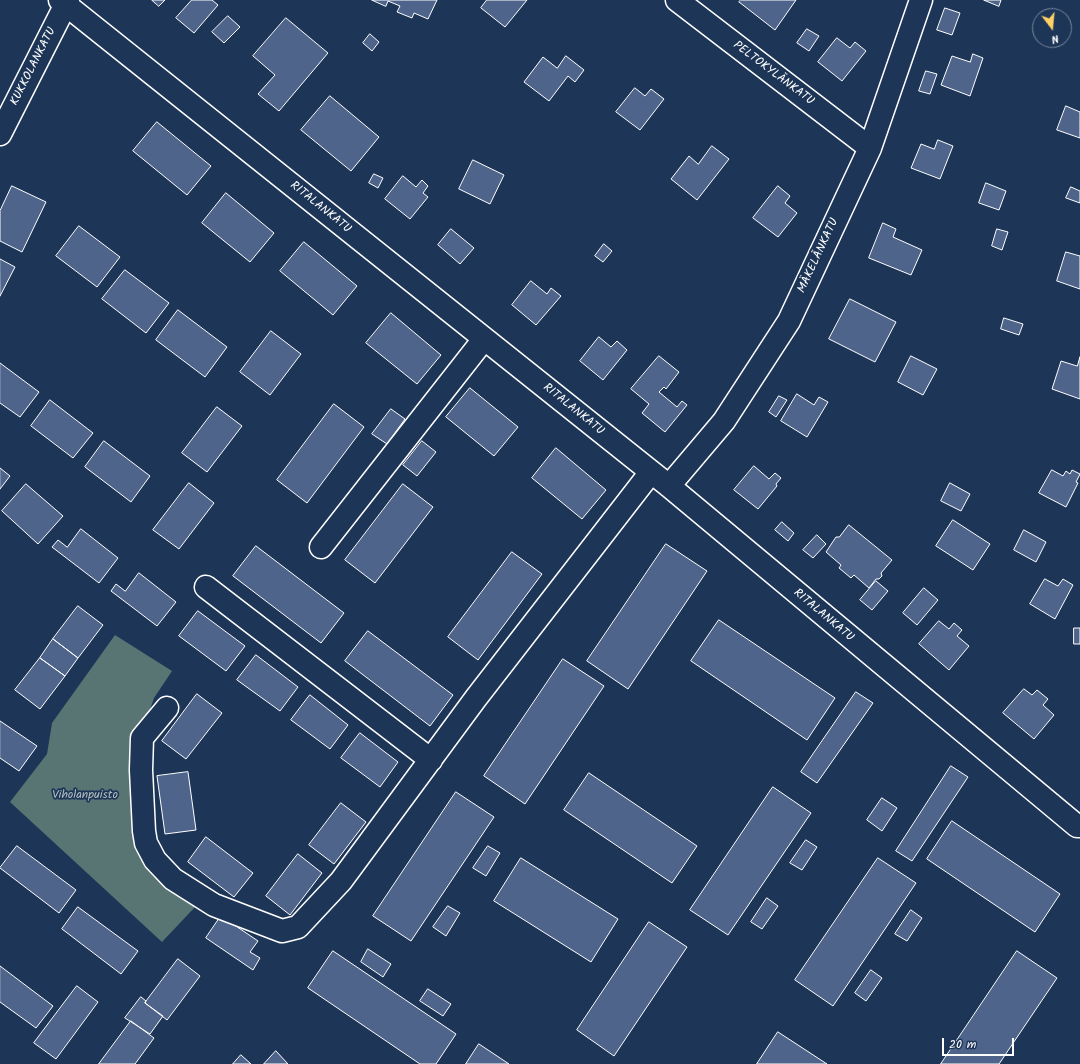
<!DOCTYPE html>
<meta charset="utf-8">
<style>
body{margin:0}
#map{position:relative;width:1080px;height:1064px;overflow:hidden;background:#1d3557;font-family:Kalam,sans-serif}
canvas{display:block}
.north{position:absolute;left:1032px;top:8px;width:40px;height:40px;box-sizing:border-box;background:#1d3557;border:1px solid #77869a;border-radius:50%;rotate:164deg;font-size:11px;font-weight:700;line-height:16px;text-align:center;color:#fff}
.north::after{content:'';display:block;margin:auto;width:14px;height:18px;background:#ffd166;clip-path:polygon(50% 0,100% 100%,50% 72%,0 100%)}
.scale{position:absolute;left:942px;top:1038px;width:72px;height:18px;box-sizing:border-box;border:2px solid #fff;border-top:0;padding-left:5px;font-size:12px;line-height:14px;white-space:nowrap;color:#fff;-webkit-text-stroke:3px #1d3557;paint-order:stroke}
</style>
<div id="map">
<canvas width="1080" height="1064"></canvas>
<div class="north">N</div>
<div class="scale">20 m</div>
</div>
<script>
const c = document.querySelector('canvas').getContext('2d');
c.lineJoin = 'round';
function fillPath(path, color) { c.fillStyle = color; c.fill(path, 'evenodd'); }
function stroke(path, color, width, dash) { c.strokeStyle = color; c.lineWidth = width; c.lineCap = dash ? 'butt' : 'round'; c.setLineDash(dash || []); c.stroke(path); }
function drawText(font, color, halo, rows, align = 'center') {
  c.font = font + ' Kalam,sans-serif'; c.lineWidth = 3.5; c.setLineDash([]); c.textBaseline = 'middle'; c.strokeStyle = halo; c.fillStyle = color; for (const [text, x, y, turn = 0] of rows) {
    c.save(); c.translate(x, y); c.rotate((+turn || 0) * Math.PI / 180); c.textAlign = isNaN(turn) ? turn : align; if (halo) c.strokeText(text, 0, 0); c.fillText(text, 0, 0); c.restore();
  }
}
const green = new Path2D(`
 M115,635L172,671L154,698L140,739L157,875L195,907L162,942L10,802L47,754L52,723Z`);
const building = new Path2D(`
 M152,0H165L159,6Z
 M192,0H212L218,5L194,33L176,18Z
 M372,0H437L428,19L414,13L412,18L397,12L400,6L388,1L386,6Z
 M487,0H527L505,27L481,8Z
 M741,0H796L775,30L739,2Z
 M984,0H1001L999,6Z
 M945,8L960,13L952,35L937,30Z
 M228,16L240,27L224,43L212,32Z
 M286,18L328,53L279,111L258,94L275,75L253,56Z
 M807,29L819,36L809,51L797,43Z
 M370,34L379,42L372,51L363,43Z
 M837,38L850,48L855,42L866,51L842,81L818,62Z
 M973,54L983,58L970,96L941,85L952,56L970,62Z
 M566,56L584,70L575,82L568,76L549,101L524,82L543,57L557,68Z
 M926,71L937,74L930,94L919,91Z
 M635,88L645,96L651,89L664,99L640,130L616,112Z
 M330,96L379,137L351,171L301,130Z
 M1066,106L1080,112V138L1057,130Z
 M157,122L211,166L187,195L133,151Z
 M938,140L953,146L940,179L911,168L921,144L934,149Z
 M712,146L729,159L697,200L671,179L689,156L698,164Z
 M473,160L504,175L490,204L459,189Z
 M374,174L383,178L378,188L369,183Z
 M403,176L416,187L422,180L428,186L423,193L428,197L410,219L385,199Z
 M986,183L1006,191L999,210L979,203Z
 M12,186L46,202L22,252L0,241V211Z
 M778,186L790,196L785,203L797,213L778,237L753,218Z
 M1071,187L1080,191V203L1066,198Z
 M226,193L274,233L250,262L202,223Z
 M883,223L896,229L893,237L922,250L911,275L869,258Z
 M79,226L120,257L97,287L56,256Z
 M451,229L474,248L460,264L438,245Z
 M997,229L1008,232L1002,250L992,246Z
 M304,242L357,286L333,315L280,271Z
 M604,244L612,251L603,262L595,256Z
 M1066,252L1080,256V289L1057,281Z
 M0,259L15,267L0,296Z
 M125,270L169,303L146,333L102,299Z
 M531,281L547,294L551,288L561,296L536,325L512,305Z
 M850,299L896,322L875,362L829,339Z
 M178,310L227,347L205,377L156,340Z
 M391,313L441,355L417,384L366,343Z
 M1004,318L1023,324L1019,335L1001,329Z
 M271,331L301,354L270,395L240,372Z
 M599,337L611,347L617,341L627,350L603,380L580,361Z
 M659,356L679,372L666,389L664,387L659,392L677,407L682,401L687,405L665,432L642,413L649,404L631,389Z
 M911,356L937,369L923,395L898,382Z
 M1080,357V399L1052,389L1061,361L1077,366Z
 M0,363L39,392L20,417L0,403Z
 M470,388L518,427L494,456L446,417Z
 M797,394L814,405L819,397L828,402L807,437L781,421Z
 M779,396L787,400L776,417L769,412Z
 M50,400L93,433L73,458L31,426Z
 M334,404L364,427L307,503L277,480Z
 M217,407L242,426L207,472L182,453Z
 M391,409L405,419L387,444L372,434Z
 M104,441L150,476L131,502L85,467Z
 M422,441L436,452L417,476L403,465Z
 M556,448L606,490L582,519L532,478Z
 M754,466L769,479L775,473L781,478L776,484L777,486L758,509L734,490Z
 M0,468L10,476L0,489Z
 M1052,470L1063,476L1066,471L1070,474L1072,470L1080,474L1076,482L1078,483L1066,507L1039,493Z
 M189,483L214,503L179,549L153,530Z
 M950,483L970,494L961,511L941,501Z
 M26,484L63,516L38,544L2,511Z
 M403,484L433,507L375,583L345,560Z
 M953,520L990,544L973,570L936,546Z
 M782,522L794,533L788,541L775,530Z
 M849,525L892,560L881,573L882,576L879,579H876L869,588L854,575L851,578L839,568L841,565L826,552L836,537H839Z
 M81,529L118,558L99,583L52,547L58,540L67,547Z
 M1024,530L1046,542L1036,562L1014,550Z
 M817,535L826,544L813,558L803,550Z
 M666,544L707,571L628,689L587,661Z
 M256,546L344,613L321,643L233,576Z
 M512,552L542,574L478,660L448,637Z
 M139,573L176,602L157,626L111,591L116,584L125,591Z
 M1045,579L1058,586L1063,579L1073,585L1055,619L1030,604Z
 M876,581L888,591L872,610L860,600Z
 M924,588L938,600L917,625L903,613Z
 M78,606L103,625L78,658L53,639Z
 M198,611L245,646L226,671L179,636Z
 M719,620L835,698L807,740L691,661Z
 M939,621L949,629L954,623L962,630L957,636L969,646L949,670L919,644Z
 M1074,628H1080V644H1074Z
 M368,631L453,695L430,726L345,661Z
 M53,639L78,658L65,676L40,658Z
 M256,655L298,687L280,711L237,680Z
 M40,658L65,676L40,709L15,690Z
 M563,659L604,686L525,804L484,776Z
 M1024,689L1032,695L1037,690L1048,699L1043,705L1054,715L1034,739L1003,713Z
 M856,692L873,703L817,783L801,772Z
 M197,694L222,713L186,759L162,741Z
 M310,695L348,725L330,749L291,720Z
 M0,721L37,746L19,771L0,758Z
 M360,733L398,762L380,787L341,758Z
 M951,766L968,777L912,861L896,851Z
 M188,772L196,830L165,834L157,776Z
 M589,773L697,846L672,883L564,810Z
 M773,787L811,813L728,935L690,910Z
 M456,792L494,817L411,941L373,916Z
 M882,798L897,808L882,831L867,820Z
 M341,803L366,822L334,864L309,845Z
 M952,821L1060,894L1035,932L927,859Z
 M206,837L253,873L234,897L188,862Z
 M806,840L817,847L802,870L790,863Z
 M17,846L76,890L59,913L0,868Z
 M488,846L500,853L486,876L473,868Z
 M298,854L322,873L290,915L266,896Z
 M521,858L618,919L591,962L494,901Z
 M878,858L916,883L833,1006L795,980Z
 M767,898L778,906L762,929L751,922Z
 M448,906L460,913L446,936L433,927Z
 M78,907L138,951L121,974L62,929Z
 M911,910L922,918L907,941L895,934Z
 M221,916L258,941L250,952L260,958L253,970L206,938Z
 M649,922L687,947L614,1056L577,1030Z
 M368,949L391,964L383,977L361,962Z
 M333,951L456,1034L436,1064H420L308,988Z
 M1017,951L1057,978L999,1064H941Z
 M178,959L200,976L167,1020L145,1003Z
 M0,966L53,1006L36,1028L0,1002Z
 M871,970L882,978L866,1001L855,993Z
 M77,986L98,1002L56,1059L34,1043Z
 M428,989L451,1004L443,1016L420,1001Z
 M141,997L146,1001L145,1003L163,1016L150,1034L125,1018Z
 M131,1021L154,1038L135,1064H99Z
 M778,1032L827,1064H757Z
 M479,1044L509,1064H466Z
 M276,1051L288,1064H264Z
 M241,1055L251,1064H233Z`);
const minor = new Path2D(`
 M60,0L669,486L1077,826H1080
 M677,0L870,148
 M0,134L68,0
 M669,486L724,421L789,321L870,148L921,0
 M321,547L484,339
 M206,587L431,760
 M167,708L142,738L141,770L144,831L146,843L155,860L173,879L214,905L282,931L298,927L341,881L476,698L651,472`);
const streetNames = [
 ["KUKKOLANKATU",34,67,-63],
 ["PELTOKYLÄNKATU",773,74,37],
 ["RITALANKATU",320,208,39],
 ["MÄKELÄNKATU",819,256,-65],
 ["RITALANKATU",573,410,39],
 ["RITALANKATU",823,616,40]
];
const parkNames = [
 ["Viholanpuisto",85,796]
];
fillPath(green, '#587573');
fillPath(building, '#4e648a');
stroke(building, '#fff', 1);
stroke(minor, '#fff', 25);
stroke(minor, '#1d3557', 22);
drawText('12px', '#fff', '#1d3557', streetNames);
drawText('12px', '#b4c1c0', '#1d3557', parkNames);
</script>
